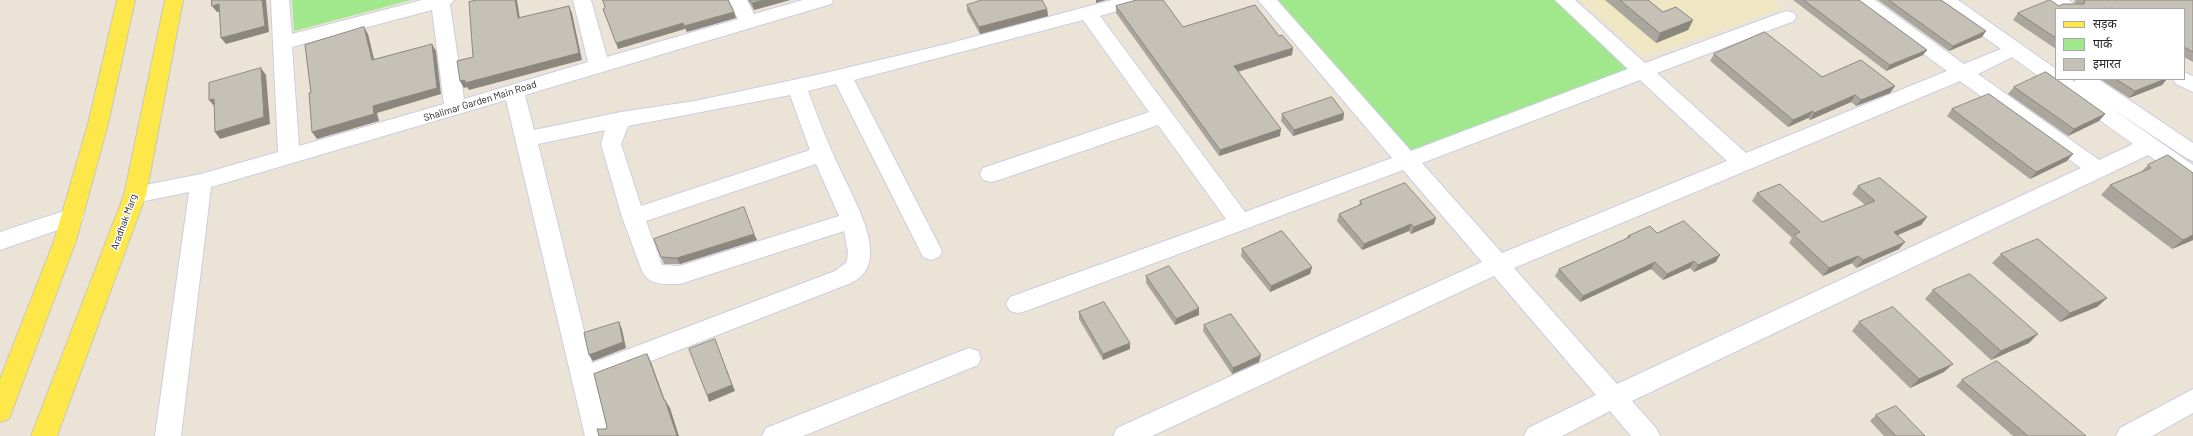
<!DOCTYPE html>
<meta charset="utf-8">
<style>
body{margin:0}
#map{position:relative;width:2193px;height:436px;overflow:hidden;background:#ebe4d6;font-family:Barlow,"Noto Sans Devanagari",sans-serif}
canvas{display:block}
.legend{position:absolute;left:2055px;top:8px;width:130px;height:72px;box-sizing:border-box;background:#fff;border:1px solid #a8a8a8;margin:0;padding:5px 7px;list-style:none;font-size:12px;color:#262626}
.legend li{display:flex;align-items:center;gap:8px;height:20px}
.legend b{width:20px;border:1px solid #a8a8a8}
</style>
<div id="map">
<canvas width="2193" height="436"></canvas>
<ul class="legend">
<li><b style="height:5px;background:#fde749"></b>सड़क</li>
<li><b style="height:11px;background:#a1e88c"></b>पार्क</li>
<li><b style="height:11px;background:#c6c1b6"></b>इमारत</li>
</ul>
</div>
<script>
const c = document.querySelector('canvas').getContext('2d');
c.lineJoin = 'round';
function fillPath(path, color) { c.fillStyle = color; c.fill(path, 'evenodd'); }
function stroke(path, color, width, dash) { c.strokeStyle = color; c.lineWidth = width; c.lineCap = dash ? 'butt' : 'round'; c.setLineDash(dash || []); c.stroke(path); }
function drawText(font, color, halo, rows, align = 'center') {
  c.font = font + ' Barlow,sans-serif'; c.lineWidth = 3; c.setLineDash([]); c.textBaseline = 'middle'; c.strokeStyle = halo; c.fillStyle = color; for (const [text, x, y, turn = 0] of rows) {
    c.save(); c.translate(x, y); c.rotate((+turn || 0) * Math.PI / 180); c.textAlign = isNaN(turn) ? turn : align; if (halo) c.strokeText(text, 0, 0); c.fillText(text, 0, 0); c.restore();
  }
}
const education = new Path2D(`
 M1580,0H1774L1784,8L1644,57Z`);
const green = new Path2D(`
 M292,0H411L294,31Z
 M1267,0H1564L1643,72L1406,161Z`);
const minor = new Path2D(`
 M271,0H289L292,34L422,0H454L450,5L464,99L588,62L573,0H591L607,57L738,19L729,0H747L754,14L803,0H833L831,4L525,95L534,130L621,112L695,101L821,74L947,44L1112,0H1143L1141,4L1100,16L1245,212L1392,158L1258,0H1277L1411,151L1628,69L1555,0H1575L1645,63L1780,13L1787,11L1794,13L1796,17L1794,21L1657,73L1746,153L1947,71L1855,4L1853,0H1875L1964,64L2001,49L1938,4L1936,0H1958L2056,69V79H2071L2076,83L2074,79H2098L2193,143V161L2186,158L2107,105L2193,165V184L2185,182L2148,155L1632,401L1656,428L1660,436H1631L1610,411L1562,436H1524L1528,428L1596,395L1494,276L1152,436H1113L1117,428L1482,262L1403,170L1026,311L1018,313L1010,311L1006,304L1010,297L1226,219L1158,125L999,180L991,182L983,180L980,174L983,168L1149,112L1083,20L854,80L942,251L939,257L931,260L923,257L836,84L808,91C816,112 824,134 833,154C844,181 872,226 870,254C870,268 863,277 851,283L597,382L611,436H585L506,100L211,187L181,436H155L189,192L135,203L127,201L124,195L127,189L135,187L201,174L278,152ZM432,10L444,104L299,146L292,47ZM2012,57L2133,144L2099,160L1978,74ZM1640,80L1727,161L1502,253L1422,163ZM1960,81L2081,168L1617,384L1514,268ZM790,95L810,150L641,206L621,144L628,126ZM605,130L601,144L622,217L642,271C649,286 665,284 680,284L844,231L848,252L847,262L835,271L592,363L538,144ZM816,164L839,216L680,266L662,265L646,221Z
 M2047,0H2069L2079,9H2057Z
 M2184,72L2193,76V92L2176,84L2173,79H2184Z
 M73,208L81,210L84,216L81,222L0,250V232Z
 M969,348L978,351L981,358L978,365L803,436H762L766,428Z
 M2193,389V413L2152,436H2116L2120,428Z`);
const major = new Path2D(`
 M117,0H135L108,124L76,241L12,411L9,419L0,422V379L54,241L88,124Z
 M165,0H183L146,195L57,436H31L124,195Z`);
const wall = new Path2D(`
 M748,0H790L754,10Z
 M1605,0H1648L1663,12L1693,20L1688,30L1656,43Z
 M1793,0H1859L1923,55L1886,71Z
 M1878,0H1941L1982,37L1949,51Z
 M2076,0H2193V62L2184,57V9H2056V49L2013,20L2018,13L2059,6L2076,4L2074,2Z
 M967,5L1047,9L1048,16L980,34L967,11Z
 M1116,6L1183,27L1292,55L1238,72L1280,136L1219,156L1116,13Z
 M1714,54L1822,77L1895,86L1890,93L1856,106L1851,102L1810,120L1808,118L1788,127L1710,61Z
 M2100,79H2167L2162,85L2129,98Z
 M2014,87L2105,114L2099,121L2068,136L2008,94Z
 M1952,109L2067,161L2030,179L1947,116Z
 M1344,113L1343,120L1293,136L1281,121L1282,114Z
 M2148,165L2193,173V240L2172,249L2101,195L2110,185L2140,173Z
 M1858,186L1927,217L1921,225L1898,235L1899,249L1856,268L1852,263L1823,276L1789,243L1792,238L1752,201L1757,193L1822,222L1865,205L1852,194Z
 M1360,201L1434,224L1411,234L1409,231L1362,250L1337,221L1339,214L1359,206Z
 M1657,233L1716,262L1694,272L1690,268L1663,280L1651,269L1580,302L1555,276L1559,269L1627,239L1628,236Z
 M754,234L757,240L680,264H664L661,257Z
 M1242,249L1312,267L1310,274L1270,292L1241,256Z
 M2001,254L2107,298L2097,307L2060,322L1992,263Z
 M1146,276L1199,315L1175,325L1146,283Z
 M1933,290L2029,343L1991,360L1925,299Z
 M1079,312L1130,343V349L1103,360L1079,319Z
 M1859,322L1944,372L1910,388L1852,331Z
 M1204,325L1259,362L1232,374L1203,331Z
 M1962,380L2086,436H2013L1956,386Z
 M1876,415L1925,436H1884L1870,421Z`);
const shadedWall = new Path2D(`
 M262,0H266L269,32L226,44L221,38Z
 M515,0H517L521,25L518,18Z
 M764,0H790L754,10L752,3Z
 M1096,0H1106L1096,3Z
 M219,4L224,11L217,12L212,6Z
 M569,6L572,13L582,60L469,90L467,87L464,88L460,81L465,80Z
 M1047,9L1048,16L980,34L979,27Z
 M734,12L736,18L687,32L684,26Z
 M1693,20L1688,30L1656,43L1660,33Z
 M683,23L685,29L618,49L616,43Z
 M364,27L368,34L376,67L372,60Z
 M1986,31L1982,37L1949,51L1953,46Z
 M432,44L436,51L441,94L377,113L379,121L317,139L312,132Z
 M1293,48L1292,55L1233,73L1234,66Z
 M1927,50L1923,55L1886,71L1890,65Z
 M261,68L266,75L270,124L220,139L215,132Z
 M2165,79H2167L2162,85L2129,98L2135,91Z
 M1895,86L1890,93L1856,106L1861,100Z
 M1855,95L1851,102L1810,120L1814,113Z
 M214,99L215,107L209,100Z
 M1813,111L1808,118L1788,127L1793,120Z
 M1344,113L1343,120L1293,136L1294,130Z
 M2105,114L2099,121L2068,136L2074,129Z
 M1281,129L1280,136L1219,156L1220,150Z
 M2073,154L2067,161L2030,179L2036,172Z
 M1927,217L1921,225L1888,239L1894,232Z
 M1436,218L1434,224L1411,234L1414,227Z
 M1411,224L1409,231L1362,250L1364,244Z
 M754,234L757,240L680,264L677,258Z
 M2193,235V240L2172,249L2183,240Z
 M1905,242L1899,249L1856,268L1863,260Z
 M1720,255L1716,262L1694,272L1698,265Z
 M1858,256L1852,263L1823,276L1829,268Z
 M1694,261L1690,268L1663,280L1667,274Z
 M1655,262L1651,269L1580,302L1583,296Z
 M1312,267L1310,274L1270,292L1271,286Z
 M2107,298L2097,307L2060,322L2070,313Z
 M1199,308V315L1175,325L1176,319Z
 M619,322L622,329L626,348L593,361L589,355Z
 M2038,334L2029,343L1991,360L2001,351Z
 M1130,343V349L1103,360V354Z
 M717,346L735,391L709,402L707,395Z
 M647,354L651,362L668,409L664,400Z
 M1261,355L1259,362L1232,374L1233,368Z
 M1953,364L1944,372L1910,388L1919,379Z
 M665,400L670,408L679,436H677Z`);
const building = new Path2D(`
 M212,0H262L265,26L221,38L219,4L212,6Z
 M478,0H515L518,18L569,6L579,53L465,83V80L460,81L457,61L473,57L469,2Z
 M603,0H728L734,12L684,26L683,23L616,43L603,9L605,8Z
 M750,0H764L752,3Z
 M982,0H1042L1047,9L979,27L967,5Z
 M1137,0H1163L1183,27L1255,5L1279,36L1282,35L1293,48L1234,66L1281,129L1220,150L1116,6Z
 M1620,0H1648L1663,12L1676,7L1693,20L1660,33Z
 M1804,0H1859L1927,50L1890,65Z
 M1889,0H1941L1986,31L1953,46Z
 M2050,0L2059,6L2063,4H2084L2085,1L2084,0H2193V52L2184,47V9H2114L2112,8L2109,9H2056V38L2018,13Z
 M364,27L372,60L432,44L437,88L373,106L374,114L312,132L309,93H311L305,45Z
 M1765,32L1822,77L1861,60L1895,86L1861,100L1855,95L1814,113L1813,111L1793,120L1714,54Z
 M261,68L264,117L215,132L214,99L209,100V83Z
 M2046,72L2105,114L2074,129L2014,87Z
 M2116,79H2165L2135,91Z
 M1989,94L2073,154L2036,172L1952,109Z
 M1332,97L1344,113L1294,130L1282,114Z
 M2168,155L2193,173V235L2183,240L2110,185L2151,168L2148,165Z
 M1880,178L1927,217L1894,232L1905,242L1863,260L1858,256L1829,268L1794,235L1800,232L1757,193L1780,184L1822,222L1875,201L1858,186Z
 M1405,183L1436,218L1414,227L1411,224L1364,244L1339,214L1362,204L1360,201Z
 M744,207L754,234L677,258L661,257L654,239Z
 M1684,221L1720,255L1698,265L1694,261L1667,274L1655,262L1583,296L1559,269L1630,237L1628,236L1650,226L1657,233Z
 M1282,231L1312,267L1271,286L1242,249Z
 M2038,239L2107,298L2070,313L2001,254Z
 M1169,266L1199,308L1176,319L1146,276Z
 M1970,274L2038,334L2001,351L1933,290Z
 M1104,302L1130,343L1103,354L1079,312Z
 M1893,307L1953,364L1919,379L1859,322Z
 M1231,314L1261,355L1233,368L1204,325Z
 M619,322L623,342L589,355L584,333Z
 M715,339L732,385L707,395L689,349Z
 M647,354L664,400H665L677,436H599L597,429H606L607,427L594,374Z
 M1997,361L2086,436H2028L1962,380Z
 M1896,406L1925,436H1896L1876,415Z`);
const streetNames = [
 ["Shalimar Garden Main Road",480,101,-17],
 ["Aradhak Marg",124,222,-70]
];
fillPath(education, '#efe6c3');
fillPath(green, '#a1e88c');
stroke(minor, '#cbcde2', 2);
stroke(major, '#c7c7c7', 2);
fillPath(minor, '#fff');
fillPath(major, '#fde749');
fillPath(wall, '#aaa69d');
fillPath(shadedWall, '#8b877f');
fillPath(building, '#c6c1b6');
stroke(building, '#8b877f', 1);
drawText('10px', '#262626', '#fff', streetNames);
</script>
